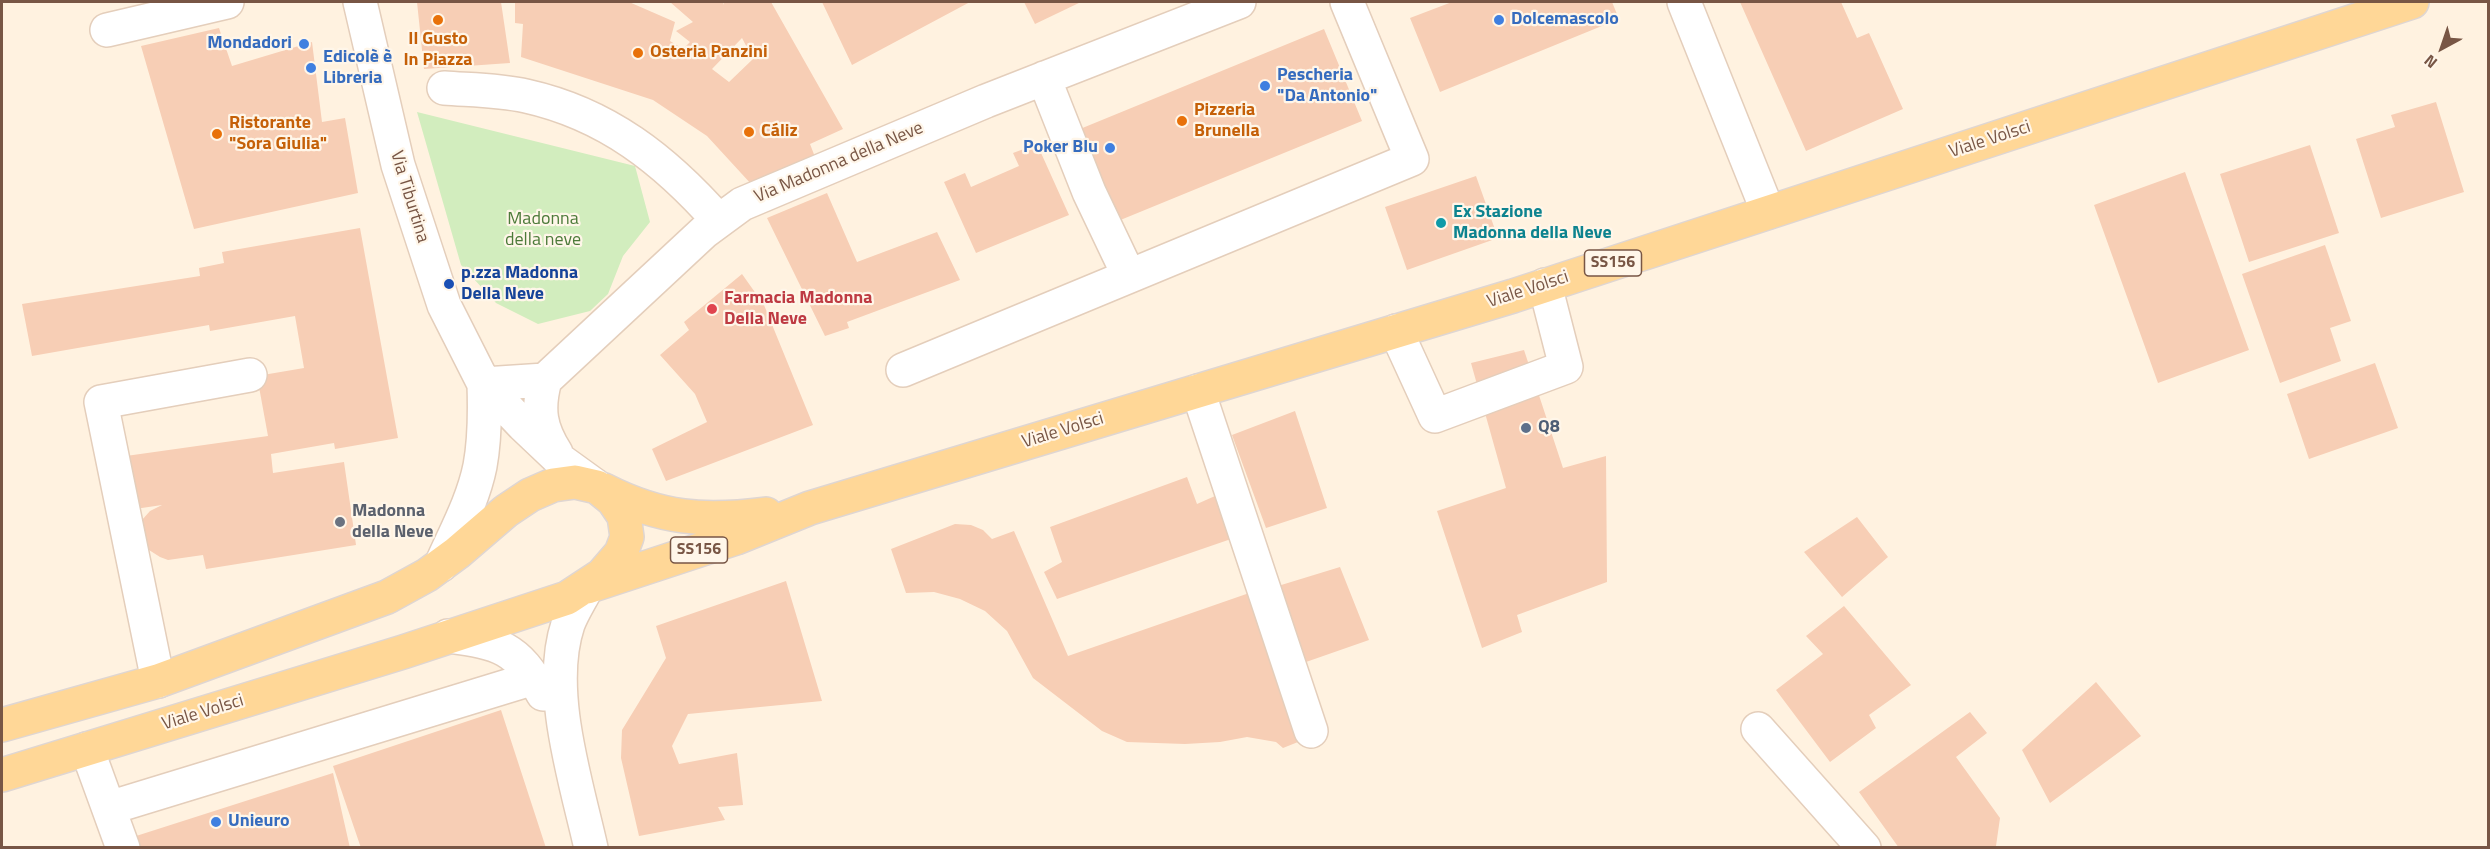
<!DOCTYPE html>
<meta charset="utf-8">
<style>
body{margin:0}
#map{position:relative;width:2490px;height:849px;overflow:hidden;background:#fff2e0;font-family:"Titillium Web",sans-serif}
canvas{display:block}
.frame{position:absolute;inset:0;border:3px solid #785645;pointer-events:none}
.north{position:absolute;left:2412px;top:18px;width:60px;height:60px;-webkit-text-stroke:4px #fff6e9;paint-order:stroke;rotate:220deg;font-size:16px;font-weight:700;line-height:24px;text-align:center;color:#785645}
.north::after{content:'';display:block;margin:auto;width:21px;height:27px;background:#785645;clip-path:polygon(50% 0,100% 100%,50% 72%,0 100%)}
</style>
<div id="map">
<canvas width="2490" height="849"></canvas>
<div class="frame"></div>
<div class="north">N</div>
</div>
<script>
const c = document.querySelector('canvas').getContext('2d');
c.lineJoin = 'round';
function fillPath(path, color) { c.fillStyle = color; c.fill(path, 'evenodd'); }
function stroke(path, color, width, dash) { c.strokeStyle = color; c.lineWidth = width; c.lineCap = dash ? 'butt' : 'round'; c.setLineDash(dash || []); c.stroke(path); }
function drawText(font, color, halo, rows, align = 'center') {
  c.font = font + ' "Titillium Web",sans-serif'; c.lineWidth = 4.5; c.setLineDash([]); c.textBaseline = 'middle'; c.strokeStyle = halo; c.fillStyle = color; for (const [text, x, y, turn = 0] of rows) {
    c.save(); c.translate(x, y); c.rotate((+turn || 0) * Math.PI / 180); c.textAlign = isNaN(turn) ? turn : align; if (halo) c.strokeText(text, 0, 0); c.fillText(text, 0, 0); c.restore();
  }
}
const green = new Path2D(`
 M417,112L635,166L650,222L623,256L608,294L590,311L538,324L496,303L461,265Z`);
const building = new Path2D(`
 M417,2H501L510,63L424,69Z
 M515,2H629L675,22L670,41L683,49L690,42L676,31L693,22L670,2H723L724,5V2H771L843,129L810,144L815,157L752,185L707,136L653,100L521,57L523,24L515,23ZM742,38L753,59L729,82L712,69Z
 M822,2H970L852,65Z
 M1024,2H1081L1035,24Z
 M1452,2H1612L1619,19L1440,92L1410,18Z
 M1740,2H1841L1857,38L1869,33L1903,109L1806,151Z
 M219,28L232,66L312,42L322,122L345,118L358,193L194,229L141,46Z
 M1324,29L1362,121L1118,221L1080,129Z
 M2436,102L2464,192L2381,218L2356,139L2395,127L2391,115Z
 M1037,144L1069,215L976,253L944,182L965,173L971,187L1019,166L1013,153Z
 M2310,145L2339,233L2249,262L2220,174Z
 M2185,172L2249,350L2158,383L2094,205Z
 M1476,176L1498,238L1407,270L1385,207Z
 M827,193L857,262L937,232L960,280L847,322L849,328L825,336L767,218Z
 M360,228L398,438L335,449L334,443L271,454L273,473L344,462L356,545L206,569L203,555L168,560L160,557L149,550L143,539L141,528L142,520L150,511L162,505L135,509L126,456L268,436L257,376L304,368L295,316L210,331L209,325L32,356L22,304L200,276L199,268L224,263L222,252Z
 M2325,245L2351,321L2330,328L2341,361L2280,383L2242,274Z
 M742,274L764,305L813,425L666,481L652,449L707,422L695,394L660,355L689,330L684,322Z
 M1524,350L1563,468L1606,456L1607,582L1517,615L1522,632L1482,648L1437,511L1506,488L1471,363Z
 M2375,363L2398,428L2309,459L2287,394Z
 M1295,411L1327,508L1266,528L1232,435Z
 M1187,477L1197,504L1215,496L1231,539L1057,599L1044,572L1062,562L1050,527Z
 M1857,517L1888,557L1842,597L1804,552Z
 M955,524L971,525L983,530L992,539L1014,531L1068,656L1255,591L1303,740L1283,748L1276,742L1247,737L1220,742L1185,744L1127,742L1102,731L1033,678L1007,631L985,611L960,599L934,592L906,593L891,549Z
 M1340,567L1369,640L1306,662L1278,586Z
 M786,581L822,701L688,714L672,746L679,764L737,753L743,805L718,807L725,820L639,836L621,758L622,730L666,658L656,626Z
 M1844,606L1911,685L1869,715L1876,728L1830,762L1776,690L1823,654L1806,636Z
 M2096,682L2141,736L2050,803L2022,750Z
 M501,710L546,848H361L333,766Z
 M1970,712L1987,733L1956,757L2000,818L1996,846L1899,848L1859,792Z
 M333,773L350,848H137L133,837Z`);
const minor = new Path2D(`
 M360,2L398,165L444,305L484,384L523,425L561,461L597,487
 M1684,2L1768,212
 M107,30L227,2
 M1044,78L1089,192L1129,276
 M444,88C471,90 500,90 526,96C607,114 665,160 719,221
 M1396,331L1435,416L1566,367L1545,285
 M903,370L1412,159L1347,2
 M545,380C537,409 540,428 556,453
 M484,384L545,380L704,232L742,204L986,101L1239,2
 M1198,391L1311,731
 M441,565C455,533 473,501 480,466C485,439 485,412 484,384
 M587,587C581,599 573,611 568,624C546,690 576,781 591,848
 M448,636C500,643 517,647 543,694
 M158,681L101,402L250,375
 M1758,729L1864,848
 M87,749L123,848
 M109,808L534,678`);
const major = new Path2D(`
 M604,490C661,519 704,522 766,514
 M587,587L736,538L810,508L1513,296L2412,2
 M2,725L158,681L387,597L427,575L457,553L506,511L530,495L553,485L575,482L597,487L613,500L624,516L627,537L621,553L602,575L567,598L403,652L2,775`);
const markers = [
 [438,20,6,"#e8710a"],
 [1499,20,6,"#3f7fe0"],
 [304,44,6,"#3f7fe0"],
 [638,53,6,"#e8710a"],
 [311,68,6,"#3f7fe0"],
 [1265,86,6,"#3f7fe0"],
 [1182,121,6,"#e8710a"],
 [749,132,6,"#e8710a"],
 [217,134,6,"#e8710a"],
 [1110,148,6,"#3f7fe0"],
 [1441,223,6,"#0f9aa8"],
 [449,284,6,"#1a4fb4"],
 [712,309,6,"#e0444e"],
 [1526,428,6,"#5c6f8a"],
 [340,522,6,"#6b7280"],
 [216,822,6,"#3f7fe0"]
];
const shields = [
 [1613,263,57],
 [699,550,57]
];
const shieldNames = [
 ["SS156",1613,263],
 ["SS156",699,550]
];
const shopNames = [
 ["Dolcemascolo",1511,20],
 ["Mondadori",292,44,"right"],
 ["Edicolè è",323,58],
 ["Libreria",323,79],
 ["Pescheria",1277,76],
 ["\"Da Antonio\"",1277,97],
 ["Poker Blu",1098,148,"right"],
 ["Unieuro",228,822]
];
const foodNames = [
 ["Il Gusto",438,40,"center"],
 ["In Piazza",438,61,"center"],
 ["Osteria Panzini",650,53],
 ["Pizzeria",1194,111],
 ["Brunella",1194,132],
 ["Ristorante",229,124],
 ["\"Sora Giulia\"",229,145],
 ["Cáliz",761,132]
];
const streetNames = [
 ["Viale Volsci",1990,140,-18],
 ["Via Madonna della Neve",839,163,-23],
 ["Via Tiburtina",409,197,73],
 ["Viale Volsci",1528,290,-18],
 ["Viale Volsci",1063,431,-17],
 ["Viale Volsci",203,713,-17]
];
const cultureNames = [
 ["Ex Stazione",1453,213],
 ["Madonna della Neve",1453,234]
];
const parkNames = [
 ["Madonna",543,220],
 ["della neve",543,241]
];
const transitNames = [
 ["p.zza Madonna",461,274],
 ["Della Neve",461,295]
];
const healthNames = [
 ["Farmacia Madonna",724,299],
 ["Della Neve",724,320]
];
const serviceNames = [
 ["Q8",1538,428]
];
const worshipNames = [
 ["Madonna",352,512],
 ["della Neve",352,533]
];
fillPath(green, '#d2edbe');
fillPath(building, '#f7ceb5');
stroke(minor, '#e4cebb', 36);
stroke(major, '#dfd6d2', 36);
stroke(minor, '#fff', 33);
stroke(major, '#ffd797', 33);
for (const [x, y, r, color] of markers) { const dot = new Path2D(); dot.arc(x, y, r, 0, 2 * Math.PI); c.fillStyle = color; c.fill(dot); stroke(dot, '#fff6e9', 2); }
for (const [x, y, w] of shields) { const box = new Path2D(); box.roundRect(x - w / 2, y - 13, w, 26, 4.5); c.fillStyle = '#fff6e9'; c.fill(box); stroke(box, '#785645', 1.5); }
drawText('bold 16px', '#785645', null, shieldNames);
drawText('bold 18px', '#366cbe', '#fff6e9', shopNames, 'left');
drawText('bold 18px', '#c56008', '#fff6e9', foodNames, 'left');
drawText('18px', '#785645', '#fff6e9', streetNames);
drawText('bold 18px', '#0d838f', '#fff6e9', cultureNames, 'left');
drawText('18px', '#4c7a39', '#fff6e9', parkNames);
drawText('bold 18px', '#164399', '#fff6e9', transitNames, 'left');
drawText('bold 18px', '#be3a42', '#fff6e9', healthNames, 'left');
drawText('bold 18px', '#4e5e75', '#fff6e9', serviceNames, 'left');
drawText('bold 18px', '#5b616d', '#fff6e9', worshipNames, 'left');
</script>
